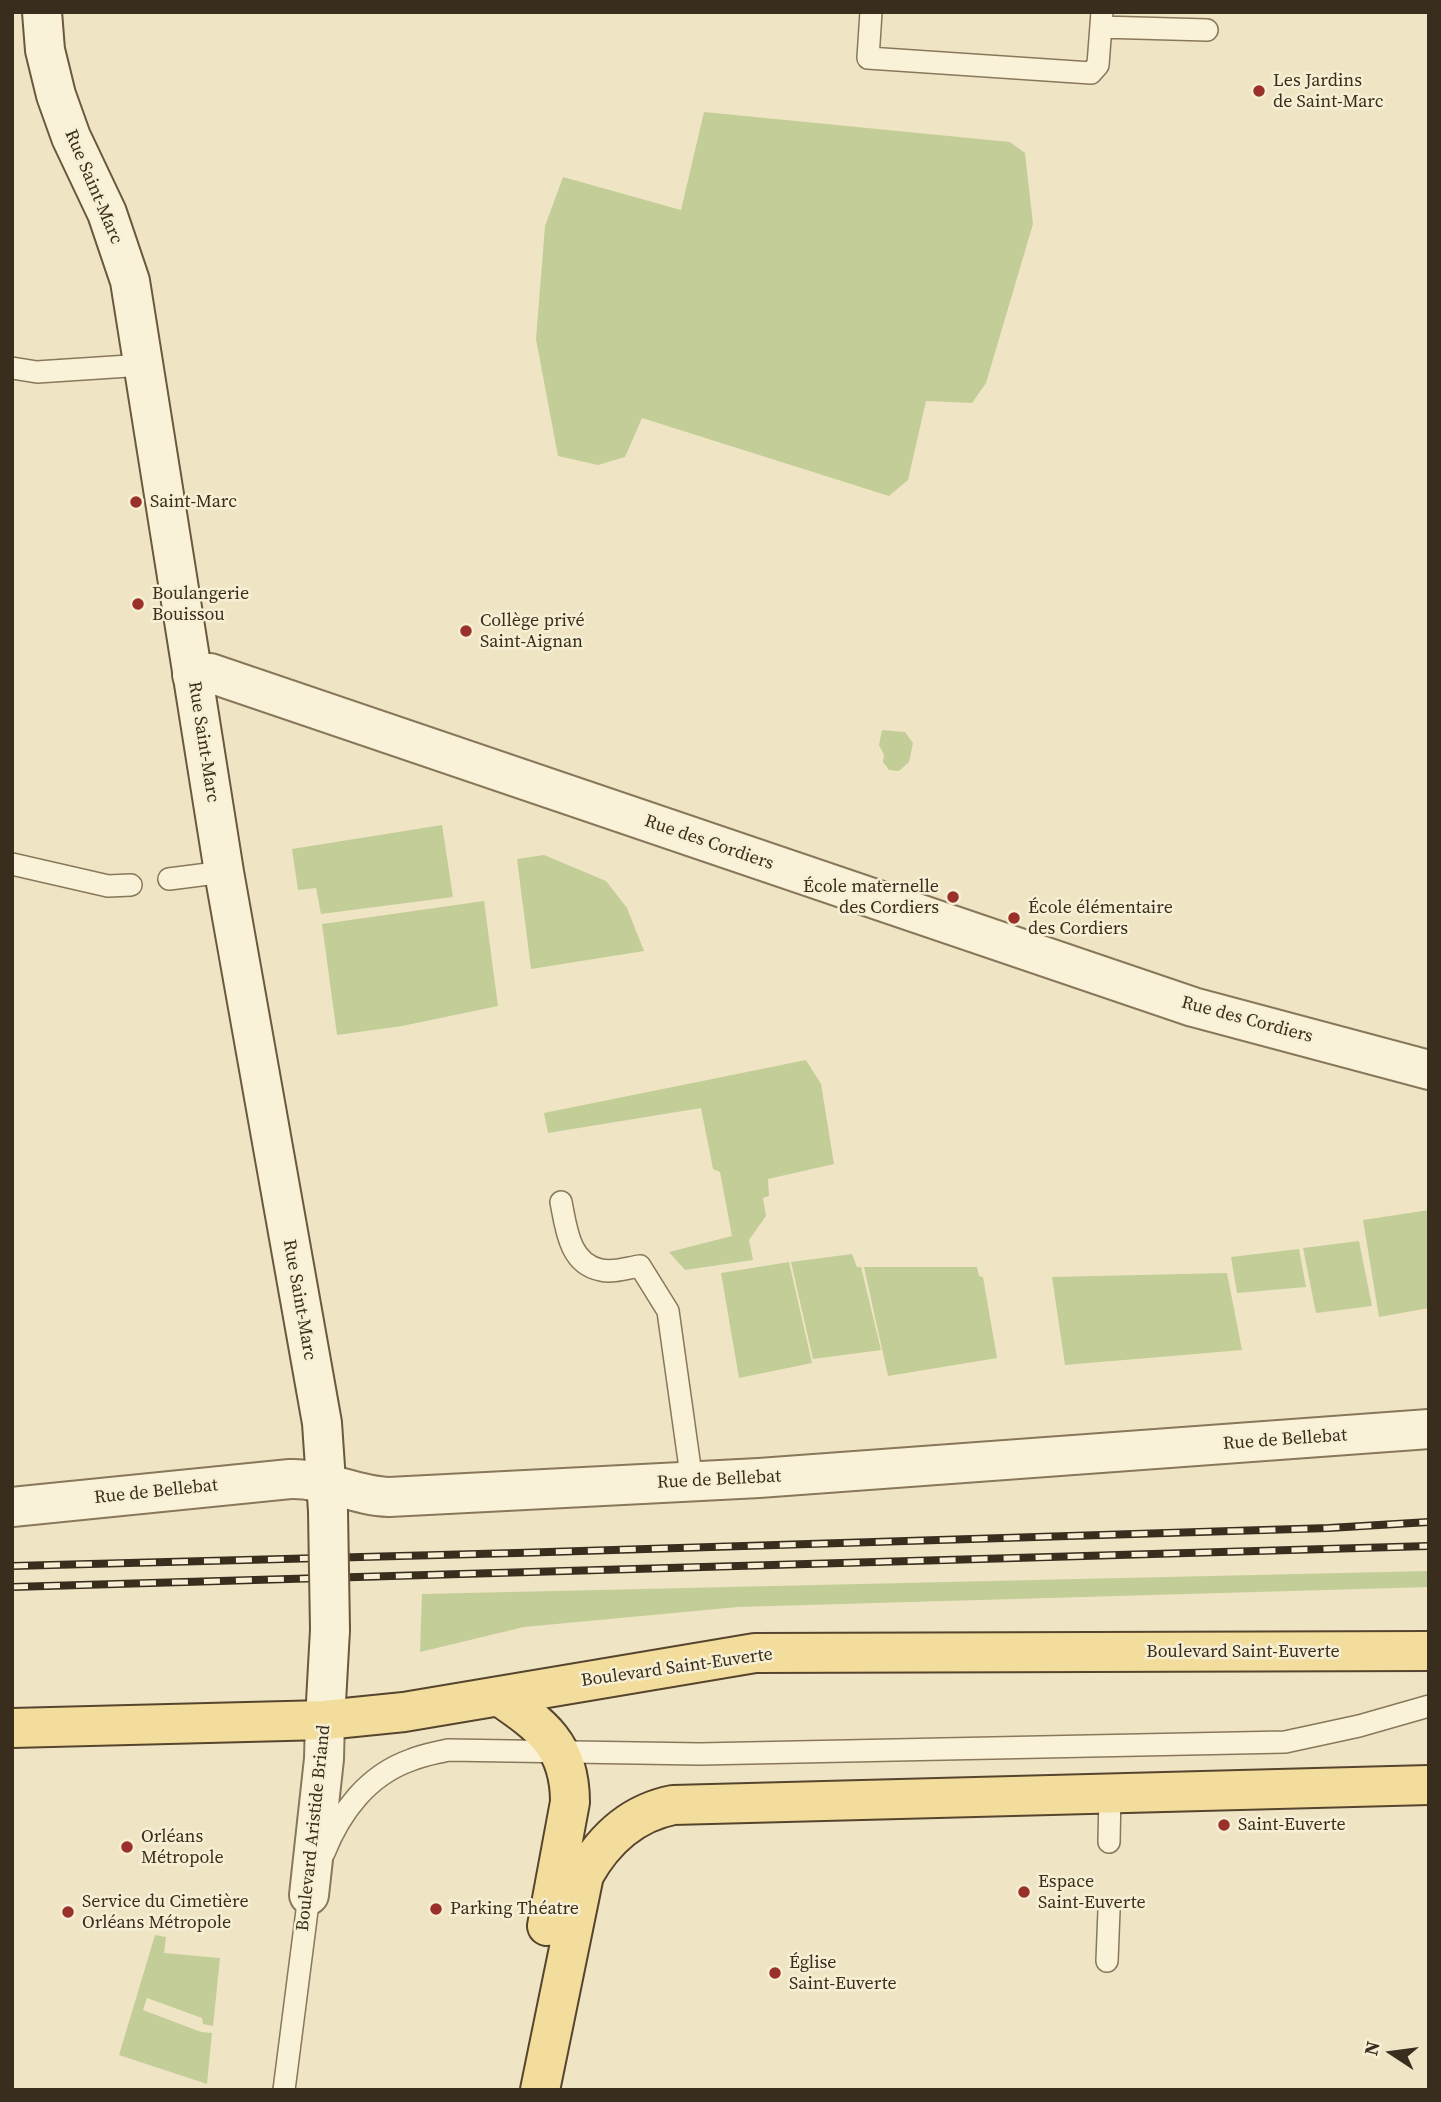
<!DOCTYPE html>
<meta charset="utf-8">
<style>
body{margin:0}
#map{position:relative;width:1441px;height:2102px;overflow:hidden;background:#efe5c4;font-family:"Source Serif 4",serif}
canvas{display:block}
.frame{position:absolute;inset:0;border:14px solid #392d1e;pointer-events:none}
.north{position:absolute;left:1357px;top:2018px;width:70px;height:70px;-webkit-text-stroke:5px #f6efd4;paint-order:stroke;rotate:283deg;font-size:19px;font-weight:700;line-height:28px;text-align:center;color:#392d1e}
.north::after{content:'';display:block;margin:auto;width:24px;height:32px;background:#392d1e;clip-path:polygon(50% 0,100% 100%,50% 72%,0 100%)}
</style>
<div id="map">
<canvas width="1441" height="2102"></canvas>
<div class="frame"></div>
<div class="north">N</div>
</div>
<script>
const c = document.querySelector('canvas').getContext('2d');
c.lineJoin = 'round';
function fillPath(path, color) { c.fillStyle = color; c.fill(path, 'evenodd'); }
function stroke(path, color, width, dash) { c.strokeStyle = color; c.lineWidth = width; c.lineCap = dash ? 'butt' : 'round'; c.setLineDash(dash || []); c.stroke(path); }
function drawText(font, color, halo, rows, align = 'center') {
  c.font = font + ' "Source Serif 4",serif'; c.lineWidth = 5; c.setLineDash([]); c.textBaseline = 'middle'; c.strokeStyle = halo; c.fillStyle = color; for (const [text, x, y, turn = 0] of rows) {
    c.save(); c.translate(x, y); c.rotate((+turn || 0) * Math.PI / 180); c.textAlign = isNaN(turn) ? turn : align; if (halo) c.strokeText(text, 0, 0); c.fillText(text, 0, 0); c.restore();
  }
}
const green = new Path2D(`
 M704,112L1010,142L1025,153L1033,224L986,383L972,403L926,401L908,480L889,496L642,418L625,457L598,465L558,456L536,339L545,226L563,177L681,210Z
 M882,730L905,732L913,743L909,762L899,771L889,770L883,762L884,755L879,745Z
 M442,825L453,897L321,914L316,888L298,890L292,849Z
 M544,855L606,881L627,908L644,951L531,969L517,859Z
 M484,901L498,1006L402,1026L337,1035L322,924Z
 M806,1060L821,1084L834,1164L768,1179L769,1196L763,1198L766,1216L749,1240L753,1260L685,1270L669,1252L732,1236L720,1172L713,1169L701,1108L548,1133L544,1113Z
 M1429,1210V1308L1379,1317L1363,1220Z
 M1359,1241L1372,1306L1316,1313L1303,1248Z
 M1299,1249L1306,1287L1237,1293L1231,1257Z
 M852,1254L857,1267H861L881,1350L813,1359L791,1262Z
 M789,1262L812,1363L739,1378L721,1273Z
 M864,1267H977L979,1276L983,1277L997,1358L888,1376Z
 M1227,1273L1242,1350L1065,1365L1052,1277Z
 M1429,1571V1587L738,1607L524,1627L420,1652L422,1594Z
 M155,1935L166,1937L164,1953L220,1958L213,2026L203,2024L202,2018L147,1998L143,2010L201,2032L212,2033L207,2084L119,2055Z`);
const lane = new Path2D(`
 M871,12L868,58L1091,73L1098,65L1102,12
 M1101,27L1207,30
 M12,368L37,372L144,365
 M12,864L108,886L131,885
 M169,879L224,872
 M561,1202C566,1227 569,1264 601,1270C613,1273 627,1268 640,1266L668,1311L692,1482
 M1109,1842L1110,1794
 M324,1853C340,1812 368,1775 411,1760C423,1755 436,1753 448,1750L700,1754L1285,1742L1359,1726L1429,1706
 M1107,1961L1109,1910
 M284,2090L309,1895L311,1887`);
const street = new Path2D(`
 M192,675L210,673L1193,1007L1429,1070
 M12,1507L290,1479C325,1478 355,1496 389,1497L759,1478L1429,1429
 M309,1895L324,1759L325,1720`);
const secondary = new Path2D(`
 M42,12L45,50L56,95L71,137L107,213L130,281L224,872L322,1423L328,1511
 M325,1720L330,1630`);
const primary = new Path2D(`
 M499,1696C541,1725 570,1745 570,1802L547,1926
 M12,1728L325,1720L404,1712L755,1653L1429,1651
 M540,2090L584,1875C604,1839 633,1813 673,1805L1429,1785`);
const rail = new Path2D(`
 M12,1566L516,1553L1329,1528L1429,1522
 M12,1587L1429,1546`);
const secondaryBridge = new Path2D(`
 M328,1511L330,1630`);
const markers = [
 [1259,91,7,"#99312a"],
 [136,502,7,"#99312a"],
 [138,604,7,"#99312a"],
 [466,631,7,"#99312a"],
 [953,897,7,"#99312a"],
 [1014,918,7,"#99312a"],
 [1224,1825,7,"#99312a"],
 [127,1847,7,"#99312a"],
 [1024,1892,7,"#99312a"],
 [436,1909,7,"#99312a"],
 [68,1912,7,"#99312a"],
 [775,1973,7,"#99312a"]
];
const poiNames = [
 ["Les Jardins",1273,81],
 ["de Saint-Marc",1273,102],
 ["Saint-Marc",150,502],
 ["Boulangerie",152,594],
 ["Bouissou",152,615],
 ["Collège privé",480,621],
 ["Saint-Aignan",480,642],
 ["École maternelle",939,887,"right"],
 ["des Cordiers",939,908,"right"],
 ["École élémentaire",1028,908],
 ["des Cordiers",1028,929],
 ["Saint-Euverte",1238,1825],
 ["Orléans",141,1837],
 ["Métropole",141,1858],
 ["Espace",1038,1882],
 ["Saint-Euverte",1038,1903],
 ["Service du Cimetière",82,1902],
 ["Orléans Métropole",82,1923],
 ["Parking Théatre",450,1909],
 ["Église",789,1963],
 ["Saint-Euverte",789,1984]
];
const streetNames = [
 ["Rue Saint-Marc",93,187,67],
 ["Rue Saint-Marc",203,742,81],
 ["Rue des Cordiers",709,843,19],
 ["Rue des Cordiers",1247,1020,15],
 ["Rue Saint-Marc",299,1300,80],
 ["Rue de Bellebat",1285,1440,-4],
 ["Rue de Bellebat",719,1480,-3],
 ["Rue de Bellebat",156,1492,-6],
 ["Boulevard Saint-Euverte",1243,1652],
 ["Boulevard Saint-Euverte",677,1668,-8],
 ["Boulevard Aristide Briand",314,1828,-84]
];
fillPath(green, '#c3cd98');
stroke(lane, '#89775a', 24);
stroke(street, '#89775a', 42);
stroke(secondary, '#6b583d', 42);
stroke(primary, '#57442e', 42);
stroke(lane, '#f9f2d8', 21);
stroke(street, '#f9f2d8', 38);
stroke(secondary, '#f9f2d8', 38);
stroke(primary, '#f2dd9c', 38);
stroke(rail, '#392d1e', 8);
stroke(rail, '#f6efd4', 5, [16]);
stroke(secondaryBridge, '#6b583d', 42, []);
stroke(secondaryBridge, '#f9f2d8', 38);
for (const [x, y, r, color] of markers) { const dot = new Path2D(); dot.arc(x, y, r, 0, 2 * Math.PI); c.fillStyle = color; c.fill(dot); stroke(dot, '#f6efd4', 2.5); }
drawText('18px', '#392d1e', '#f6efd4', poiNames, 'left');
drawText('18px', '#392d1e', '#f6efd4', streetNames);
</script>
